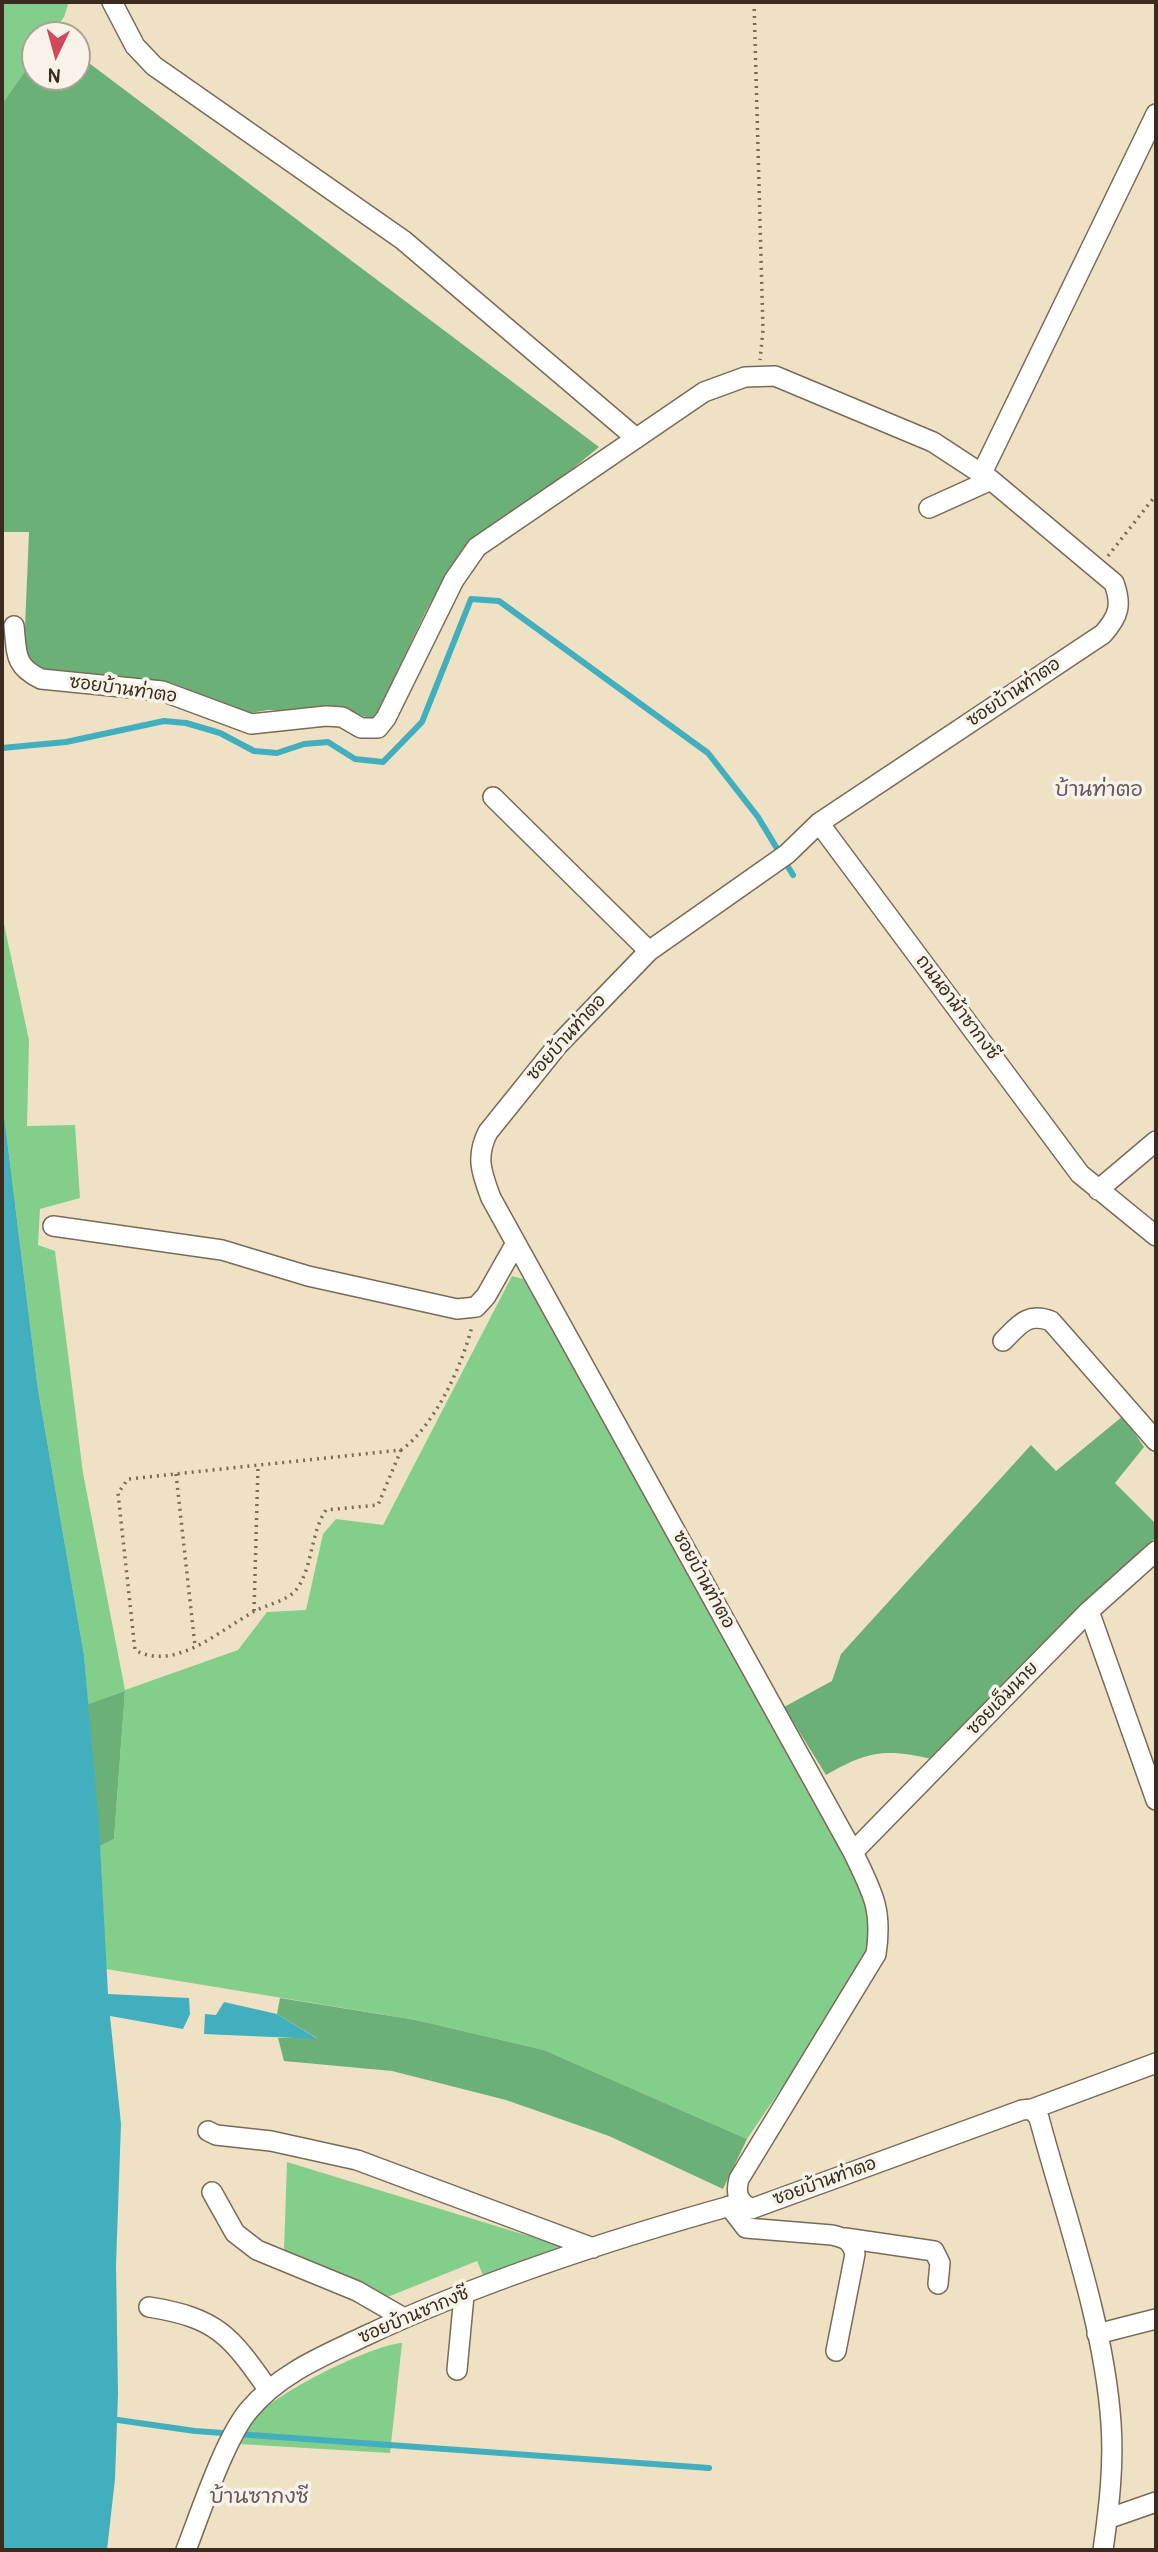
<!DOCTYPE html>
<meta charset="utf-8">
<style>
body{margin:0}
#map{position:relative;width:1158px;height:2552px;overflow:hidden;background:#efe2c4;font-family:Pangolin,sans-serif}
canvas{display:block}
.frame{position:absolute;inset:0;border:4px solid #3b2a1e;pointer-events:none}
.north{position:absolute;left:21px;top:21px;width:70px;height:70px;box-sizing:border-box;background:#f7f3e8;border:2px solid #aca397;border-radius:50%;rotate:185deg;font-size:19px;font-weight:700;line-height:28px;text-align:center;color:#3b2a1e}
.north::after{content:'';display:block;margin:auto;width:24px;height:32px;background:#d1495b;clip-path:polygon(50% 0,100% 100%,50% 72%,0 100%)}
</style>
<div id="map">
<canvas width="1158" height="2552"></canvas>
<div class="frame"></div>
<div class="north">N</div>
</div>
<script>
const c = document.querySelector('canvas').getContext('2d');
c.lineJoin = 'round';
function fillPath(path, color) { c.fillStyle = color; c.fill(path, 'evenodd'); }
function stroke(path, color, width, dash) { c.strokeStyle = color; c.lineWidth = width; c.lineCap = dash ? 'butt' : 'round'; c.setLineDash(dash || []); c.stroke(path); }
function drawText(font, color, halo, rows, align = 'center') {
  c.font = font + ' Pangolin,"Playpen Sans Thai",sans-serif'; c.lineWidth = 7; c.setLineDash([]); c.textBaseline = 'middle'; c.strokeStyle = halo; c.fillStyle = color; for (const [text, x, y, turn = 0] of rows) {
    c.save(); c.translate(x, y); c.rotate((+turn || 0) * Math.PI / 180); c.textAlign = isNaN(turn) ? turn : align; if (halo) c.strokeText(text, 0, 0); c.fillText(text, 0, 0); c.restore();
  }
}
const green = new Path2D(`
 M2,2H69L64,17L51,35H35V57L2,104Z
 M2,915L29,1040L27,1126L75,1125L80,1198L40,1209L38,1245L55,1251L83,1473L125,1690L238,1650L267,1612L306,1610L323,1534L336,1519L383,1525L512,1276L527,1280L791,1754L873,1910L874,1942L860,1972L747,2139L544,2050L416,2020L106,1969L100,1846L114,1839L125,1691L88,1704L84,1655L38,1389L2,1099Z
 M287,2162L568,2248L485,2280L477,2261L385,2298L299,2261L284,2250Z
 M402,2343L390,2453L239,2444C242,2438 244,2429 248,2424C267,2397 370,2345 402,2343Z`);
const forest = new Path2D(`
 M77,54L599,447L570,471L476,536L463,551L427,609L374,720L351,712L268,710L250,713L207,699L172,683L33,670L24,651L29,532H2V104L35,57V77H77Z
 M1123,1416L1144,1447L1115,1483L1156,1524V1537L932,1759C886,1748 867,1751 826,1775L784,1707L832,1681L841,1654L1031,1445L1056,1471Z
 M125,1691L114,1839L100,1846L88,1704Z
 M280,1998L416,2020L544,2050L747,2139L723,2189L609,2136L506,2100L392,2071L284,2061L278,2038H317L277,2014Z`);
const water = new Path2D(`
 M2,1099L38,1389L84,1655L99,1824L108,1994L189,1998L190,2014L183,2029L110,2016L121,2124L116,2265L118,2394L115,2479L107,2550H2Z
 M224,2002L277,2014L318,2039L204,2034L205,2014L216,2015Z`);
const stream = new Path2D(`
 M2,748L66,742L164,721L186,723L220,733L254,751L277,753L304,744L328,742L355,759L383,762L422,722L471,599L499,601L708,753L758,817L793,875
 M111,2419L195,2431L709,2468`);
const path = new Path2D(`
 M754,2L763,330L760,360
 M1108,556L1156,495
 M401,1450L378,1505L326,1510C310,1534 313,1568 296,1590C287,1601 265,1605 253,1612C219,1631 175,1672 135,1650L118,1493L128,1479L401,1450C434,1427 463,1364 472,1326
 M176,1474L195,1646
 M254,1611L258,1466`);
const minor = new Path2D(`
 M112,2L135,46L154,66L403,240L636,438
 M982,473L1156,114
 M929,508L991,480
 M14,626C17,654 14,666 41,679L162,691L251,724L326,716L342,717L361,728H378L386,718L454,580L477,547L704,392L745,377L775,376L933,442L991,480L1114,583C1122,605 1119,616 1103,634L819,823L787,854L649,951L558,1045L488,1132C475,1157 482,1174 491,1198L853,1852C872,1892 883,1908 876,1954L739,2179C735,2194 738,2201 751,2209L1022,2110L1032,2109L1039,2118C1065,2215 1104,2322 1111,2423C1114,2466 1109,2508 1103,2550
 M493,797L649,951
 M819,823L1080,1174L1156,1236
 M1098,1190L1156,1141
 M53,1226L222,1250L308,1276L457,1309L476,1307L486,1296L516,1243
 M1003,1341C1019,1325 1027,1312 1051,1321L1156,1441
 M1089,1611L1156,1800
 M853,1852L1089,1611L1156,1551
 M1032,2109L1156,2063
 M208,2131L216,2135L271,2141L357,2160L593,2248
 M212,2192L235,2233L257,2250L357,2291L404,2318
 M729,2206L746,2228L832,2235C845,2238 851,2240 855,2254L836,2351
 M845,2238L934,2251L940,2263L938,2284
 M149,2307C217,2318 230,2335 268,2389
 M1097,2334L1156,2319
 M457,2370L464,2295
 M1107,2519L1156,2502
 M186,2550C200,2514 225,2438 249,2410C280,2373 323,2356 365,2336C484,2280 614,2238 741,2203`);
const streetNames = [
 ["ซอยบ้านท่าตอ",123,690,8],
 ["ซอยบ้านท่าตอ",1014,693,-34],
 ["ถนนอาม้าซากงซี",957,1008,53],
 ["ซอยบ้านท่าตอ",567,1038,-48],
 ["ซอยบ้านท่าตอ",703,1580,61],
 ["ซอยเอ็มนาย",1003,1699,-46],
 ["ซอยบ้านท่าตอ",825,2182,-20],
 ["ซอยบ้านซากงซี",414,2316,-23]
];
const quarterNames = [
 ["บ้านท่าตอ",1099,791],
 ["บ้านซากงซี",259,2498]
];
fillPath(green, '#84ce8b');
fillPath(forest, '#6bb177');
fillPath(water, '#41afbe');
stroke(stream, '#41afbe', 6);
stroke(minor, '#7a6a58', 22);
stroke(path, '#7a6a58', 3.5, [2, 5]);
stroke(minor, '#fff', 19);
drawText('18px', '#3b2a1e', '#f7f3e8', streetNames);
drawText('21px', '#6d5461', '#f7f3e8', quarterNames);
</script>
